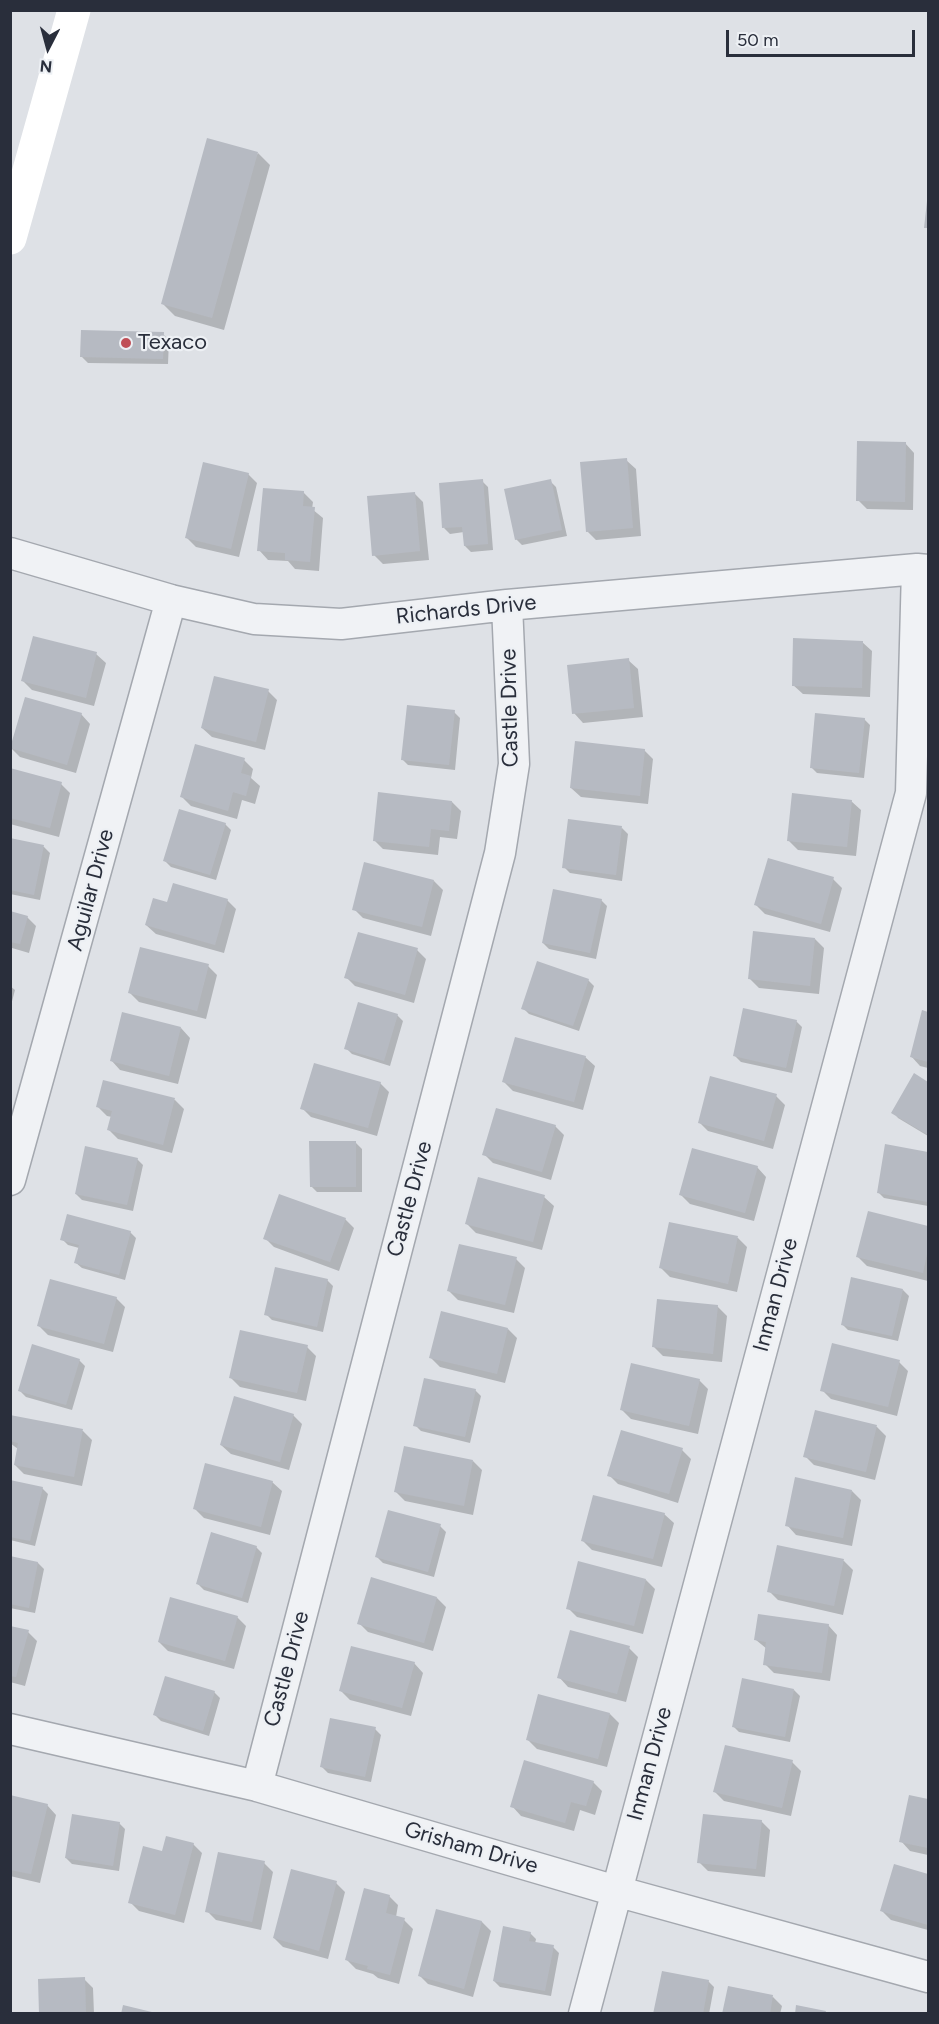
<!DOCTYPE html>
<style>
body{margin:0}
#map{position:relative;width:939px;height:2024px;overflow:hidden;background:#dee1e6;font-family:Figtree,sans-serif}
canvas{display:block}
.frame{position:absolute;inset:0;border:12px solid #292e3b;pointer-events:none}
.north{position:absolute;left:18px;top:18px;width:60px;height:60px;-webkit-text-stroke:4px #edf0f4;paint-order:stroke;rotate:186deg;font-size:16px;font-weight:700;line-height:24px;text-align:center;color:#292e3b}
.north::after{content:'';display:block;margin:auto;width:21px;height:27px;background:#292e3b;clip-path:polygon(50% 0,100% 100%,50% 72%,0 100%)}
.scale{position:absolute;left:726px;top:30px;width:189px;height:27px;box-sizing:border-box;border:3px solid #292e3b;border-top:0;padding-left:8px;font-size:18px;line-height:21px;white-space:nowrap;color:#292e3b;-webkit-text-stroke:4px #edf0f4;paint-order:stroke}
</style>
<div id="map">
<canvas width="939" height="2024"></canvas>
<div class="frame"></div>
<div class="north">N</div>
<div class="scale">50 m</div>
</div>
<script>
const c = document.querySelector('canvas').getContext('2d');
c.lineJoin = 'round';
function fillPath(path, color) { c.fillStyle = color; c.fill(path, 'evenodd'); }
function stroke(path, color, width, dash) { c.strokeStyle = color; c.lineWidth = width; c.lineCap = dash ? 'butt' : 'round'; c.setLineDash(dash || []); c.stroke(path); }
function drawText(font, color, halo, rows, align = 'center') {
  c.font = font + ' Figtree,sans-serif'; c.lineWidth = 4.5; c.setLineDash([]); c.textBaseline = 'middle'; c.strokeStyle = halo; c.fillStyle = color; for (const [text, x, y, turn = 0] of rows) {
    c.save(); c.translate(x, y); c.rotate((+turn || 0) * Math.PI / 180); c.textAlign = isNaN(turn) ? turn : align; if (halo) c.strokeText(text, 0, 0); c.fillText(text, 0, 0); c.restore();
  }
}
const shadow = new Path2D(`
 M258,153L270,165L224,330L175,316L163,304Z
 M163,334L169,340L168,364L88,363L82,357Z
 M905,443L914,453L913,510L867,509L858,500Z
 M626,460L636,469L641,536L596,540L587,531Z
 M248,474L257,483L239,557L196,547L187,538Z
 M482,481L488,487L493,550L471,552L465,546L464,532L450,534L444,528Z
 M550,481L556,487L567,536L522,545L516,539Z
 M303,492L313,502L312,509L323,518L319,571L295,569L288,561L268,560L259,550Z
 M414,493L423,502L429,560L383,564L374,555Z
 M862,642L872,651L870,697L803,694L793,685Z
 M96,654L106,663L94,706L32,690L23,681Z
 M628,660L638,669L643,717L583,723L574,713Z
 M268,691L277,700L265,750L212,737L202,728Z
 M454,712L460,718L455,770L408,765L402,759Z
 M81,714L90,724L76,773L20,757L11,748Z
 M864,719L870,725L864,778L817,773L811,767Z
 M644,750L653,759L648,804L581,797L571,788Z
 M244,760L253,769L251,778L260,786L255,804L242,800L237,819L191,806L182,797Z
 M10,770L61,784L70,793L59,837L10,824Z
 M851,801L861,810L856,856L798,850L789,841Z
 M452,802L461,811L457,839L440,837L438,855L383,849L374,840Z
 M225,824L231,830L216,880L171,867L165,861Z
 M622,828L628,834L622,881L570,873L564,867Z
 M10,840L44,847L50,853L40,900L10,894Z
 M833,879L842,888L830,932L765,914L756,905Z
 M434,881L443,890L431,936L363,918L354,909Z
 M227,900L236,909L224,953L156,934L146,925L168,904Z
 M601,900L607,906L596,959L549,949L543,943Z
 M10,913L27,917L36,926L29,953L12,948L10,955Z
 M815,939L824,948L819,994L759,988L750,979Z
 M417,950L426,959L414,1003L355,986L346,977Z
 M208,966L217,975L206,1019L139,1002L130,993Z
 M588,980L594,986L579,1031L529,1014L523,1008Z
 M10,986L15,990L10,1009Z
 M923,1012L928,1013V1068L920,1066L911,1056Z
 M397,1015L403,1021L390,1066L352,1054L346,1048Z
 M796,1021L802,1027L792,1073L741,1062L735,1056Z
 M181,1028L190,1038L178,1084L120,1070L111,1060Z
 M585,1057L595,1066L583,1110L513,1091L504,1082Z
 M915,1075L928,1084V1136L898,1118L893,1112Z
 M380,1083L389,1092L377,1136L311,1117L302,1108Z
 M776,1096L785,1105L773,1149L708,1131L699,1122Z
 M175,1100L184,1109L172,1153L118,1139L109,1130L112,1117L107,1116L98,1107Z
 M555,1126L564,1135L551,1180L493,1163L484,1154Z
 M356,1143L362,1149V1192H317L311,1186Z
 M887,1146L928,1154V1206L884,1198L878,1192Z
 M137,1159L143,1165L133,1211L82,1200L76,1194Z
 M757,1167L766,1177L754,1221L690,1204L681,1195Z
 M544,1197L554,1206L542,1250L476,1233L467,1224Z
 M869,1213L928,1227V1281L867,1266L858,1257Z
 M345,1219L354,1228L339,1271L274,1247L265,1238Z
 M670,1223L738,1238L747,1247L737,1292L670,1277L661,1268Z
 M130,1232L136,1238L125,1280L82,1268L76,1263L79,1248L68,1245L62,1239Z
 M516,1259L525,1268L514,1313L458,1300L449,1291Z
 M327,1280L333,1286L323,1332L272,1320L266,1314Z
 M903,1290L909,1296L898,1341L848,1330L842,1324Z
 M116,1298L125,1307L113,1352L48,1335L39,1326Z
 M717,1306L727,1316L722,1362L663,1356L654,1347Z
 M508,1329L517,1338L505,1383L440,1367L431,1358Z
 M307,1347L316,1356L306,1401L240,1387L231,1378Z
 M79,1360L85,1366L72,1410L26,1397L20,1391Z
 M899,1362L908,1371L897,1416L831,1399L822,1390Z
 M699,1380L708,1389L698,1434L631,1419L622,1410Z
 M475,1390L481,1396L470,1443L421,1431L415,1425Z
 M816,1412L877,1427L886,1436L875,1480L814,1465L805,1456Z
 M293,1415L302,1424L289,1470L231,1454L221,1445Z
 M10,1422L83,1431L92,1440L82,1486L24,1474L15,1465L18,1449L10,1443Z
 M682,1450L691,1459L678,1503L618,1484L609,1475Z
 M473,1461L482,1470L473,1515L405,1501L396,1492Z
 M10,1481L42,1488L48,1494L35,1546L10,1540Z
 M272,1482L282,1491L270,1535L204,1518L195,1509Z
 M852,1491L861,1500L852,1546L796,1535L787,1525Z
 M664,1514L674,1523L662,1567L592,1550L583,1541Z
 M440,1526L446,1532L434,1577L383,1563L377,1557Z
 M256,1547L262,1553L248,1603L204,1590L198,1584Z
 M779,1547L844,1561L853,1570L843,1615L778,1600L769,1591Z
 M10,1558L38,1563L44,1569L35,1613L10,1608Z
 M646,1580L655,1589L643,1634L577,1617L568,1608Z
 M437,1598L446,1607L433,1651L368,1632L359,1623Z
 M237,1617L246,1626L234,1669L168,1651L159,1642Z
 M828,1625L837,1635L830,1681L774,1673L765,1664L767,1649L756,1640Z
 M10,1627L28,1632L37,1641L25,1686L10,1682Z
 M629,1648L638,1657L626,1702L568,1687L559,1677Z
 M414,1663L423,1673L411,1716L350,1700L341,1691Z
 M794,1690L800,1696L790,1742L739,1732L733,1726Z
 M214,1692L220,1698L209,1736L161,1721L155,1715Z
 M610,1714L619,1723L607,1767L537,1749L528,1740Z
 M375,1729L381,1735L371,1782L328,1773L322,1767Z
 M792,1762L801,1771L791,1816L724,1801L715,1792Z
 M593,1782L602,1791L595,1815L580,1810L574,1831L521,1816L512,1806Z
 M10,1797L47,1805L56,1815L40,1883L10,1876Z
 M910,1797L928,1801V1855L910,1851L901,1841Z
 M761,1821L770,1830L765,1877L708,1871L699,1862Z
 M119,1823L125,1829L119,1871L72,1864L66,1858Z
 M193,1844L202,1853L184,1923L139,1911L130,1902Z
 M264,1863L273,1872L261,1930L216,1920L207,1911Z
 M895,1866L928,1875V1930L891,1920L882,1911Z
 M336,1883L345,1892L328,1959L283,1947L274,1938Z
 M389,1896L398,1905L396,1917L404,1920L413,1929L399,1984L378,1978L373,1974L356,1969L347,1960Z
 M437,1910L482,1922L491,1931L473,1997L428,1984L419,1975Z
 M530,1933L536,1939L535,1944L553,1947L559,1953L551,1996L500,1987L494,1981Z
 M84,1979L93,1988L94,2014H41Z
 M708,1981L714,1987L709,2014H655Z
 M773,1997L782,2006L780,2014H724Z`);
const building = new Path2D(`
 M207,138L258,152L212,318L161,304Z
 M927,201H928V228H924Z
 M81,330L164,332L163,359L80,357Z
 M857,441L906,442L905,502L856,501Z
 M627,458L633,528L586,532L580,462Z
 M203,462L249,473L231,549L185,538Z
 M483,479L488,544L464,546L462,527L442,528L439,483Z
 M551,479L562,530L515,540L504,489Z
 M263,488L304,491L303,506L315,507L310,562L285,560V553L257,551Z
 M415,492L420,551L372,556L367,496Z
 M33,636L97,652L86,698L21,681Z
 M793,638L863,641L862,688L792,686Z
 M629,658L634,708L572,714L567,665Z
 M214,676L269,689L256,742L201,728Z
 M25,697L82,713L67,765L10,748Z
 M407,705L455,710L449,765L401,760Z
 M815,713L865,718L859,773L810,768Z
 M575,741L645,749L640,796L570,788Z
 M195,744L245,758L241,773L251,776L246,796L233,792L228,811L180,797Z
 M10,768L62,782L50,828L10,818Z
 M378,792L452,801L449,831L431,829L429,847L373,841Z
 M792,793L852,800L847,847L787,841Z
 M179,809L226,823L210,875L163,861Z
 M568,819L622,826L616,875L562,868Z
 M10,838L44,845L34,895L10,890Z
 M768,858L834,877L821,924L754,905Z
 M364,862L434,880L422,927L352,910Z
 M173,883L228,899L215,945L145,925L153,898L167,902Z
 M553,889L602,899L590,953L542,943Z
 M10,911L28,916L20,944L10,942Z
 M753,931L815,938L810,986L748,979Z
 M358,932L418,948L405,995L344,978Z
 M140,947L209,964L197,1011L128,993Z
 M537,961L589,979L573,1026L521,1009Z
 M358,1002L398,1014L384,1061L344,1049Z
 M743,1008L797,1020L786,1068L733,1056Z
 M922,1010L928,1012V1062L910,1057Z
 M122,1012L181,1027L169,1076L110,1061Z
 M515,1037L586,1056L574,1102L502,1082Z
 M314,1063L381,1082L368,1128L300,1109Z
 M914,1073L928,1082V1135L891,1113Z
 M710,1076L777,1094L764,1141L698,1123Z
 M103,1080L175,1098L163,1145L107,1130L112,1111L96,1107Z
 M496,1108L556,1125L542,1172L482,1155Z
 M309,1141H356V1187H310Z
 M885,1144L928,1152V1202L877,1193Z
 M85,1146L138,1158L127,1205L75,1194Z
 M692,1148L758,1166L745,1213L679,1195Z
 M478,1177L545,1195L533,1242L465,1224Z
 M279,1194L346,1218L330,1262L263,1239Z
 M868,1211L928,1226V1249L923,1273L856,1257Z
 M67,1214L131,1231L119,1275L74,1263L79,1245L60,1240Z
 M669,1222L738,1236L728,1284L659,1268Z
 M459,1244L517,1257L505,1305L447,1291Z
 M275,1267L328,1279L317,1327L264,1315Z
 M851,1277L903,1289L892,1336L841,1325Z
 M50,1279L117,1297L104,1344L37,1326Z
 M657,1299L718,1305L713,1354L652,1347Z
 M441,1311L508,1328L497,1374L429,1358Z
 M240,1330L308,1345L297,1393L229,1378Z
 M832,1343L900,1360L888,1407L820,1391Z
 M32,1344L80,1359L66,1405L18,1391Z
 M631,1363L700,1379L689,1426L620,1410Z
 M424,1378L476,1389L465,1437L413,1426Z
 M234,1396L294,1414L280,1462L220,1445Z
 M815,1410L877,1425L866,1472L803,1457Z
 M10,1415L83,1429L74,1477L14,1465L18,1443L10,1441Z
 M621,1430L683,1448L669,1494L607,1476Z
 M404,1446L473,1460L464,1506L394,1492Z
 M205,1463L273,1481L261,1527L193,1509Z
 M795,1477L852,1490L843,1538L785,1526Z
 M10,1480L43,1487L30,1541L10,1537Z
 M593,1495L665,1513L653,1559L581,1541Z
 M388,1510L441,1524L428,1572L375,1557Z
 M211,1532L257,1546L242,1598L196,1584Z
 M777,1545L844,1559L834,1606L767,1592Z
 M10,1556L38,1562L29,1608L10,1604Z
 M578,1561L646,1579L634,1626L566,1609Z
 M371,1577L437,1597L424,1643L357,1624Z
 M170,1597L238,1616L225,1661L158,1642Z
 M758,1614L829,1624L822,1673L763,1665L766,1642L754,1640Z
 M10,1626L29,1630L16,1677L10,1676Z
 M570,1630L630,1646L617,1694L557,1678Z
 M351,1646L415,1662L402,1708L339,1691Z
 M165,1676L215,1691L203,1731L153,1715Z
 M742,1678L794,1689L785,1737L732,1727Z
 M538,1694L610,1713L598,1759L526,1740Z
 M330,1718L376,1727L365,1777L320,1767Z
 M725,1745L793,1760L782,1808L713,1792Z
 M524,1760L594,1781L586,1806L571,1802L565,1823L510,1807Z
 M10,1795L48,1804L31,1874L10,1870Z
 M909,1795L928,1799V1848L899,1842Z
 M72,1814L120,1822L113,1866L65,1858Z
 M703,1814L762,1820L756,1869L697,1863Z
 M166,1836L194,1843L175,1915L128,1903L143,1846L162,1851Z
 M218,1852L265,1861L252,1922L205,1912Z
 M894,1864L928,1874V1925L880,1911Z
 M291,1869L337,1881L319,1951L273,1938Z
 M364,1888L390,1895L386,1913L405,1918L390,1975L367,1969L368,1966L345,1960Z
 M436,1909L482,1921L464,1989L418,1976Z
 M503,1926L531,1932L529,1941L554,1945L545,1991L493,1981Z
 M662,1971L709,1980L703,2014H653Z
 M85,1977L86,2014H39L38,1979Z
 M728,1986L773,1995L770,2014H722Z
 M123,2005L156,2013V2014H121Z
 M796,2005L826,2011L825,2014H795Z`);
const minor = new Path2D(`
 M10,553L171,600L254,619L341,624L507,605L917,569L928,570
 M10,1180L171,600
 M10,1729L257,1786L616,1891L928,1977
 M257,1786L500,853L514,764L507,605
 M584,2014L911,793L917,569`);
const secondary = new Path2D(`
 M10,238L74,10`);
const markers = [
 [126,343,6,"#c04f57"]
];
const poiNames = [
 ["Texaco",138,343]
];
const streetNames = [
 ["Richards Drive",466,610,-6],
 ["Castle Drive",510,708,-91],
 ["Aguilar Drive",91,890,-75],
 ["Castle Drive",410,1199,-75],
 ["Inman Drive",776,1295,-75],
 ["Castle Drive",287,1669,-75],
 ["Inman Drive",650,1764,-75],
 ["Grisham Drive",471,1848,16]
];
fillPath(shadow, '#0003');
fillPath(building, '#b6bac2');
stroke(minor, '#a4a8af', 33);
stroke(minor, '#f0f2f5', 30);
stroke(secondary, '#fff', 33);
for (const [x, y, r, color] of markers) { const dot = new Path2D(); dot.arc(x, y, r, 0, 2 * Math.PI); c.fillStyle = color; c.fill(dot); stroke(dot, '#edf0f4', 2); }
drawText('22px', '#292e3b', '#edf0f4', poiNames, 'left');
drawText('22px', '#292e3b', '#edf0f4', streetNames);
</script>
